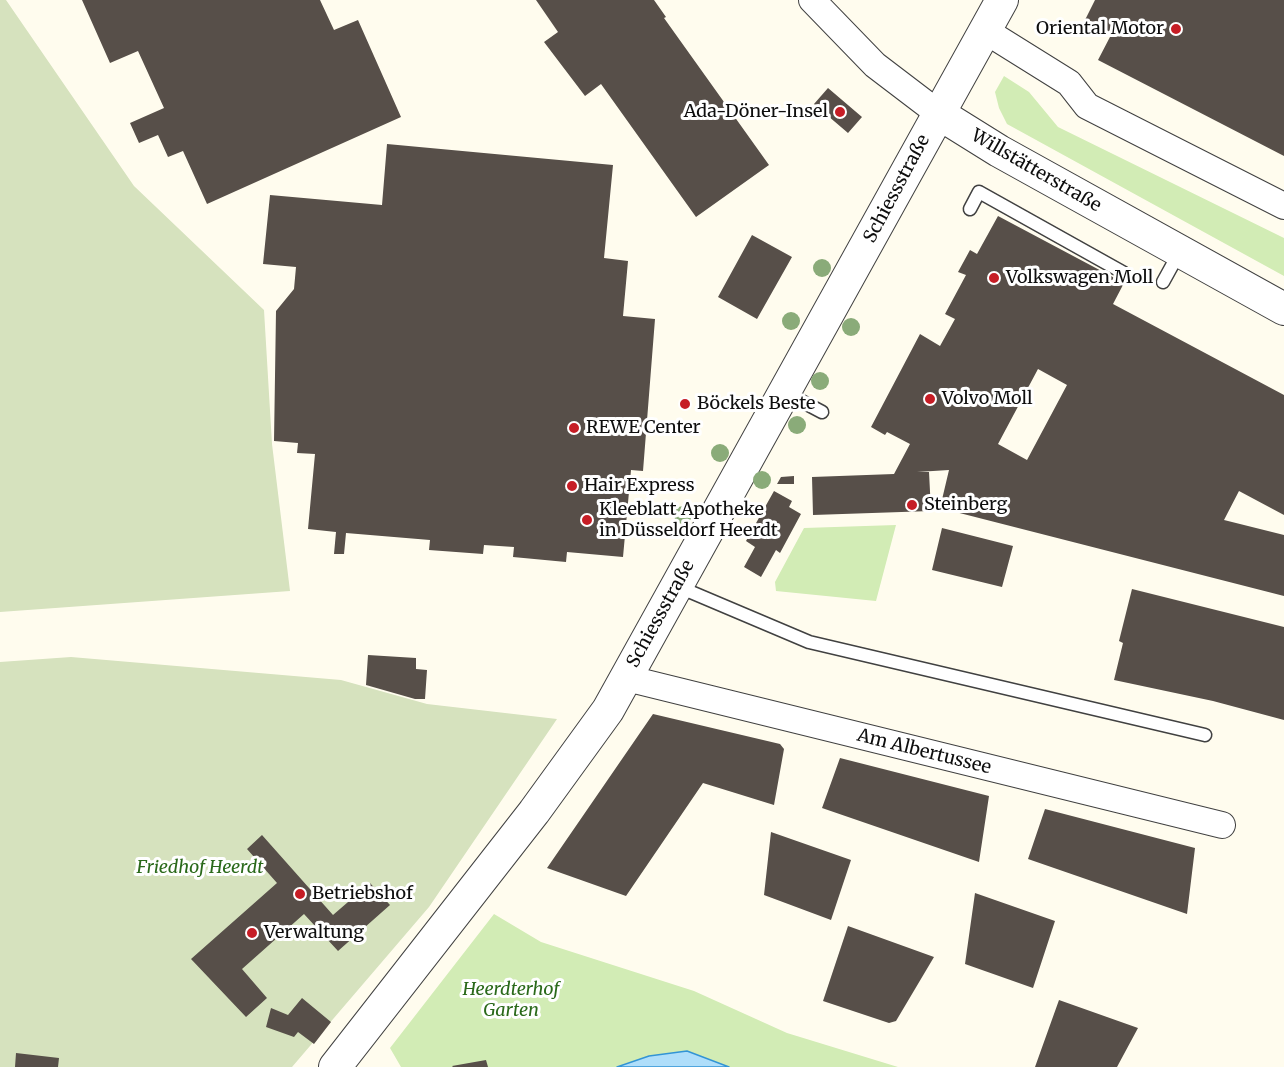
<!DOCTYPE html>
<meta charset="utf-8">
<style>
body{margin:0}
canvas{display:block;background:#fffcee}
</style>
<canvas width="1284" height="1067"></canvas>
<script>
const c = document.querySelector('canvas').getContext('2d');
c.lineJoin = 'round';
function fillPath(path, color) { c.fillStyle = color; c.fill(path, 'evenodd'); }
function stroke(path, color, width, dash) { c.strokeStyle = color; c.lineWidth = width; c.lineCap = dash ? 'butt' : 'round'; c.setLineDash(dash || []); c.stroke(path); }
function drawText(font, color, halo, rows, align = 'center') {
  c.font = font + ' Merriweather,serif'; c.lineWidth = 6; c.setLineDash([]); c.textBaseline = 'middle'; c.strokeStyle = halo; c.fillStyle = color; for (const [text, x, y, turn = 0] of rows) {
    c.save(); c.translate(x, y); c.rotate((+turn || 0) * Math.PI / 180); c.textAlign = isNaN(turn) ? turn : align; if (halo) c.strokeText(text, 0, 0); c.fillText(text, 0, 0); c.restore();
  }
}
const green = new Path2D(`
 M1004,76L1029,92L1058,127L1284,238V276L1007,124L999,108L995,92Z
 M896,525L876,601L776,591L775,582L804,528Z
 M494,914L541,942L694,991L787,1033L898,1067H401L390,1048Z`);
const cemetery = new Path2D(`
 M0,0H6L134,186L264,310L272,444L290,591L0,612Z
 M71,657L341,680L427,704L557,719L429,907L292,1067H0V662Z`);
const water = new Path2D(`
 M687,1051L729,1067H617L649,1056Z`);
const building = new Path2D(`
 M82,0H320L334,30L358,20L401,117L207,204L183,151L168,157L158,135L139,143L130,123L164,108L138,51L110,63Z
 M536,0H654L666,17L664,18L769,165L696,217L601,84L585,96L544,42L558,32Z
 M1095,0H1284V156L1098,60L1111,35L1084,22Z
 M828,88L862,117L848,133L814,104Z
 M387,144L613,165L604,258L628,261L623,316L655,319L643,471L631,470L623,557L567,552L566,562L513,557L514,547L484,545L483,554L429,550L430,540L346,533L344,554H334L336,532L308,529L315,454L297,453L298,443L274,441L276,311L294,289L296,267L263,264L270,195L382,205Z
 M998,216L1124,283L1113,304L1284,395V515L1239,491L1224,520L1284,535V596L940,508L949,470L917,472H929L931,511L813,515L812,477L894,474L910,444L887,432L885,435L871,427L920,334L940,346L955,319L945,314L966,275L958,272L970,250L977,254ZM1038,369L1067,385L1027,460L998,444Z
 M752,235L792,257L757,319L718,297Z
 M794,476V484H777L781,477Z
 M774,491L792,501L789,507L801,514L780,553L776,550L761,577L744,567L755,547L746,541Z
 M942,528L1013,546L1002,587L932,570Z
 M1132,589L1284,627V720L1213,701L1114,680L1123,643L1119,641Z
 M368,655L416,658V669L427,670L425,699H415L366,685Z
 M653,714L780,744L784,749L774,805L703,783L626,896L547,868Z
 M840,758L989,796L979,862L822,808Z
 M1045,809L1195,848L1187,914L1028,859Z
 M771,832L851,860L831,920L764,895Z
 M262,835L333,915L370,883L390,905L338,951L304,914L242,969L267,998L246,1017L191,959L277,883L247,849Z
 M975,893L1055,921L1033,988L965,964Z
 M848,926L934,957L896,1021L889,1023L823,1001Z
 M302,998L331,1022L314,1044L298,1032L294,1037L266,1027L271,1008L288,1015Z
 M1059,1000L1138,1028L1117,1067H1035Z
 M16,1053L59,1058L58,1067H15Z
 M486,1060L488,1067H453L452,1066Z`);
const service = new Path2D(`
 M970,209L979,192L1124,273
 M1163,282L1179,253
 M786,393L822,412
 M679,587L809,642L1205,735`);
const minor = new Path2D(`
 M812,0L875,65L938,113
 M984,30L1069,83L1087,106L1284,206
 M626,678L1222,825`);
const tertiary = new Path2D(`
 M938,113L999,151L1284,309
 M335,1067L534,812L608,710L1002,0`);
const trees = [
 [822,268],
 [791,321],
 [851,327],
 [820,381],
 [797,425],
 [720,453],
 [762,480],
 [683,515]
];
const markers = [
 [1176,29,6,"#c61d25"],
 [840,112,6,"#c61d25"],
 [994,278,6,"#c61d25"],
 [930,399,6,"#c61d25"],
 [685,404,6,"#c61d25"],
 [574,428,6,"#c61d25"],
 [572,486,6,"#c61d25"],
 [912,505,6,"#c61d25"],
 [587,520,6,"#c61d25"],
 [300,894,6,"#c61d25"],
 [252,933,6,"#c61d25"]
];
const poiNames = [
 ["Oriental Motor",1164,29,"right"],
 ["Ada-Döner-Insel",828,112,"right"],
 ["Volkswagen Moll",1006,278],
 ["Volvo Moll",942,399],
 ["Böckels Beste",697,404],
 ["REWE Center",586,428],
 ["Hair Express",584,486],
 ["Steinberg",924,505],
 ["Kleeblatt Apotheke",599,510],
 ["in Düsseldorf Heerdt",599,531],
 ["Betriebshof",312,894],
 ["Verwaltung",264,933]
];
const streetNames = [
 ["Willstätterstraße",1036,171,30],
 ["Schiessstraße",897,189,-62],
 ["Schiessstraße",661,614,-61],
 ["Am Albertussee",924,752,14]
];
const parkNames = [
 ["Friedhof Heerdt",200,868],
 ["Heerdterhof",511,990],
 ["Garten",511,1011]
];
fillPath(green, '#d2ecb5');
fillPath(cemetery, '#d6e2be');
fillPath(water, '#afdefa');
stroke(water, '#3294d5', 1.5);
fillPath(building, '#574f49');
stroke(service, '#414141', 15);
stroke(minor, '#414141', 28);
stroke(tertiary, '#414141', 34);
stroke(service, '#fff', 12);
stroke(minor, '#fff', 26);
stroke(tertiary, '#fff', 32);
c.fillStyle = '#8aab79';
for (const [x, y] of trees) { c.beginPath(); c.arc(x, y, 9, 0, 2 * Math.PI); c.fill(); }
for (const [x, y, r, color] of markers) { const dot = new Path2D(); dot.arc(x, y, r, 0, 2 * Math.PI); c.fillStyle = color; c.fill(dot); stroke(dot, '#fff', 2); }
drawText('18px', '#0e0e0e', '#fff', poiNames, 'left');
drawText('18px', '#0e0e0e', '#fff', streetNames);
drawText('italic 18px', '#2a691a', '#fff', parkNames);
</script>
